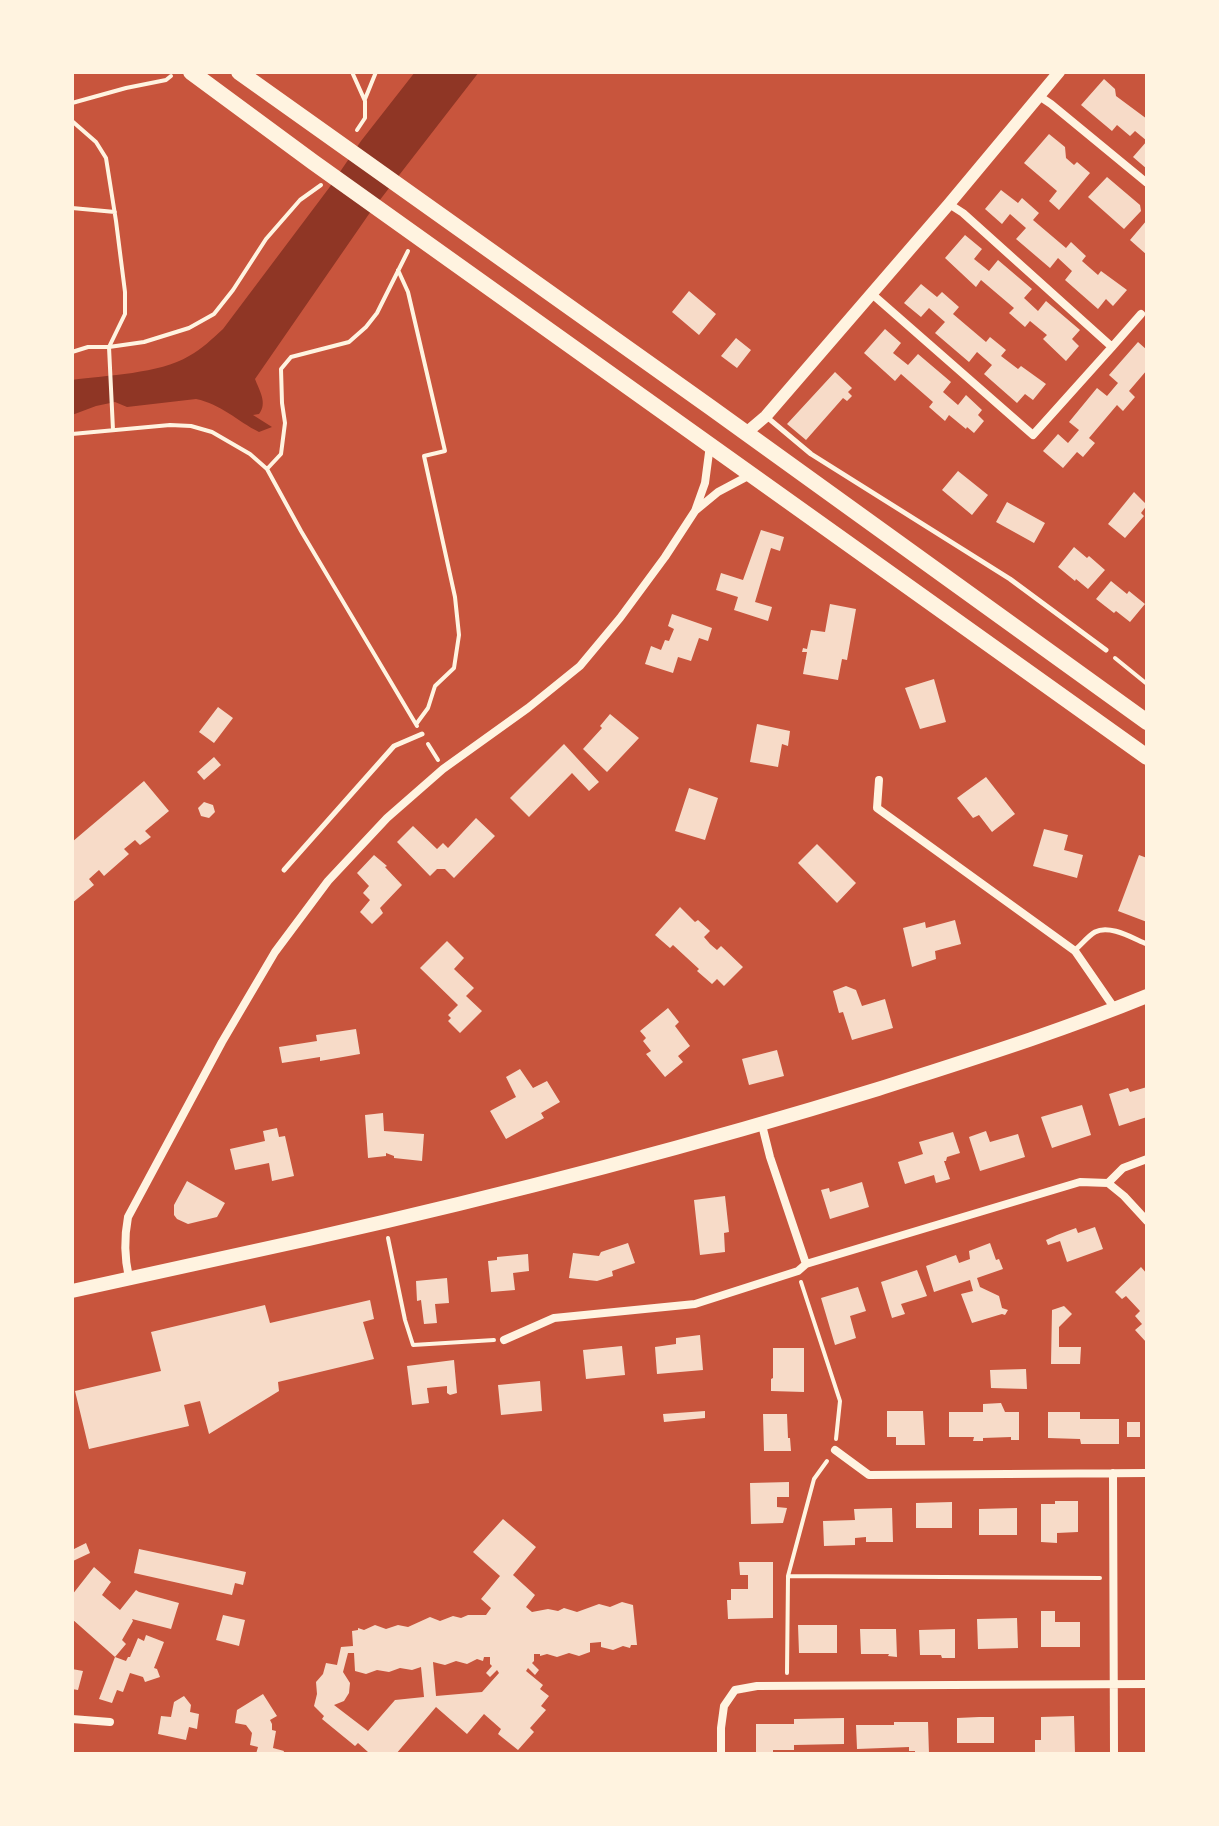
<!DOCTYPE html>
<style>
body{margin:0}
#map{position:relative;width:1219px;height:1826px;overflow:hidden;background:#c8553d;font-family:"DejaVu Sans",sans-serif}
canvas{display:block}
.frame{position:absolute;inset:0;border:74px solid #fff3e0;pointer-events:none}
</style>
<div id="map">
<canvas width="1219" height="1826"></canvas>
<div class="frame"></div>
</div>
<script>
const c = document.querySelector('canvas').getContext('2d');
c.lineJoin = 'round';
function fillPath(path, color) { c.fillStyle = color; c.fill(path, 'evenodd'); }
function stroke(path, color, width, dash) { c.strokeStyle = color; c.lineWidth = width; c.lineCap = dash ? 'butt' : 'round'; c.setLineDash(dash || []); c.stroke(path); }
const water = new Path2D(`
 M415,72H479L369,214L255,379C259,390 268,403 259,414L253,415L272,427L259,432C237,421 221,404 196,399L127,407L115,402L96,406L72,415V380C107,375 159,374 189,356C202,349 212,339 223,329L329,188L361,141Z`);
const building = new Path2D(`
 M1104,79L1115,89L1116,96L1147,119V141L1135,131L1130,136L1117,125L1112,131L1081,105Z
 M1049,134L1065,147L1066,158L1074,165L1077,162L1090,173L1059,210L1049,201L1057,191L1024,163Z
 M1147,141V169L1133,157Z
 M1107,177L1140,205L1141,211L1124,229L1088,197Z
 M1001,190L1018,203L1022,198L1039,213L1033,220L1066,248L1071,242L1086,256L1082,261L1098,275L1101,271L1127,290L1113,306L1106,299L1098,309L1065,280L1072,271L1058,258L1050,268L1016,239L1026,228L1010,214L1002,224L985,209Z
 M1147,220V255L1130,240Z
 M965,235L982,249L974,259L989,271L998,260L1032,289L1024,298L1038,311L1046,301L1080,330L1072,339L1079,346L1066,361L1043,339L1047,335L1030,321L1025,327L1009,313L1014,308L981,280L976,287L945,258Z
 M921,284L937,297L942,292L959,307L953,314L986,342L990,337L1006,350L1001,356L1018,369L1021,366L1046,384L1033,400L1025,394L1017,403L984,374L992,365L977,352L969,362L935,333L945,322L929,308L921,317L904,303Z
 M689,291L716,314L699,335L672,312Z
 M885,329L901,343L893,353L908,365L918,354L951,382L943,392L958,405L966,395L982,410L978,415L984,421L974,433L967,427L966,429L949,415L945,421L929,407L933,402L901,374L895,381L864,353Z
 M736,338L751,350L737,368L721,356Z
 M1138,342L1147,350V370L1129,391L1135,397L1123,411L1117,405L1089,438L1095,443L1083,457L1077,452L1063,468L1043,451L1058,434L1068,443L1079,430L1069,422L1097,388L1107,396L1118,383L1109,375Z
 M835,372L852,388L848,392L852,396L847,401L843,398L806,440L787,424Z
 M958,471L988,495L972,515L942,490Z
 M1134,492L1147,505L1141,513L1144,516L1125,538L1108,524Z
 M1007,502L1045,523L1034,543L996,522Z
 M761,530L784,537L780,551L771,548L755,602L772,607L768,621L734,610L738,597L716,590L721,573L743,580Z
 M1074,547L1087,558L1089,556L1105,570L1088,589L1076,579L1075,581L1058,567Z
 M1111,581L1127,594L1129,591L1145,604L1130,622L1116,611L1114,613L1096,599Z
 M830,604L856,609L847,660L842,659L838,680L803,674L807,652H802L803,648L807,649L811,630L825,632Z
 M672,614L712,628L708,641L699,638L691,661L678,657L673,673L645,664L651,646L661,650L665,640L669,641L674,629L668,626Z
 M934,679L946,722L920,729L905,688Z
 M218,707L233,718L214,743L199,732Z
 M610,714L639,738L607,772L583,749L602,728L600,726Z
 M757,724L790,731L788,746L782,744L778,767L750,762Z
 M564,744L599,782L589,791L572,773L529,817L510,798Z
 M214,757L221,765L204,780L197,772Z
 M986,777L1015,814L992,832L979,815L973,818L957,798Z
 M144,781L169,811L145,831L151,837L140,845L135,840L124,849L129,854L104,876L99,870L89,879L94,885L72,903V842Z
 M689,788L718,798L705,840L675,831Z
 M204,802L213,805L215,812L209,818L201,816L198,808Z
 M476,818L495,836L454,878L445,869H437L430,876L397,842L413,826L437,849L443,843L448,848Z
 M1044,829L1068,835L1064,850L1083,855L1077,878L1033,866Z
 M817,844L856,883L837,903L798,863Z
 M374,855L387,866L385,867L402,885L380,908L383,913L372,924L360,912L370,900L363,893L369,886L357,873Z
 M1139,855L1147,858V922L1118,911Z
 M680,907L695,922L698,920L710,931L704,937L710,944L717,950L721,946L743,967L724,986L717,979L712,984L697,971L699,969L673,945L670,948L655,935Z
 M955,920L961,944L935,951L936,959L912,967L903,928L925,922L926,928Z
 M447,941L464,958L454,969L474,988L466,996L482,1011L460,1033L448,1021L451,1018L448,1015L458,1005L420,968Z
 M846,986L856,990L862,1006L885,999L893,1028L852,1040L843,1012L839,1013L833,991Z
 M668,1008L679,1022L675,1026L690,1046L678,1056L683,1062L665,1077L646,1054L651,1051L643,1041L646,1038L640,1031Z
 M356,1029L360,1054L320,1061V1057L282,1063L279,1047L317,1041L316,1035Z
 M777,1050L784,1076L749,1085L742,1059Z
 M520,1069L533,1088L547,1081L560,1102L541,1113L544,1118L506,1139L490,1111L516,1097L506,1077Z
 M1147,1087V1117L1119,1126L1109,1094L1128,1088L1130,1092Z
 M1082,1105L1091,1135L1052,1148L1041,1117Z
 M383,1113L384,1131L424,1134L422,1161L394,1158V1156L386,1153V1156L368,1158L365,1115Z
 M277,1128L279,1137L285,1136L294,1176L272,1181L269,1163L235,1170L230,1149L265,1141L263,1131Z
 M986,1131L990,1142L1018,1134L1025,1157L980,1171L969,1137Z
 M953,1132L960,1153L947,1157L946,1161H944L950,1179L936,1183L934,1175L905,1184L898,1162L923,1154L919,1142Z
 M187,1181L225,1203L217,1217L188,1224L177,1219L174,1215V1205Z
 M862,1182L869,1207L830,1219L821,1190L829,1188L830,1192Z
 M725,1196L729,1232L724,1233L725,1252L700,1255L694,1200Z
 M1095,1227L1103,1249L1067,1262L1060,1241L1048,1245L1046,1240L1057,1235L1076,1228L1078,1233Z
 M628,1243L635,1263L612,1271L613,1276L597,1281L569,1278L573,1253L599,1256L601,1252Z
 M990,1243L996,1260L999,1259L1003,1269L977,1278L980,1287L999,1296L1002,1308L1008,1310L1005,1315L1002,1314L972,1323L961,1294L973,1291L970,1280L934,1292L926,1266L956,1255L959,1263L970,1259L969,1251Z
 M528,1254L529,1271L513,1273L515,1290L491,1292L488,1261L497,1260V1257Z
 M1141,1267L1147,1274V1343L1135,1330L1142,1324L1135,1316L1140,1311L1126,1296L1122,1299L1115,1292Z
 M917,1270L927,1296L901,1304L905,1314L892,1318L881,1282Z
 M447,1278L449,1303L435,1304L437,1323L424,1324L421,1300L417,1301L416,1281Z
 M858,1287L866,1311L850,1316L856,1338L835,1345L821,1298Z
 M370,1300L374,1319L363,1322L374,1359L278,1382L279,1391L209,1434L200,1401L184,1405L189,1426L89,1449L75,1391L161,1371L151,1332L265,1305L270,1323Z
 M1064,1306L1072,1314L1059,1327V1347H1081L1080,1364H1051L1052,1310Z
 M700,1335L703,1370L657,1374L655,1347L676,1344V1338Z
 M622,1346L625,1375L586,1379L583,1350Z
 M773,1348H804V1392L771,1391V1379L773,1378Z
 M454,1360L457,1393L450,1395L447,1393V1386L427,1388L429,1403L412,1405L407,1366Z
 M1026,1369L1027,1389L991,1388L990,1370Z
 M540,1381L542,1411L501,1415L498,1385Z
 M1001,1403L1005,1412H1019V1440H1011V1437L983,1438V1441H973L974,1437H949V1412H983V1404Z
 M705,1411V1418L664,1422L663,1414Z
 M887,1411H923L925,1445H896V1437H887Z
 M1048,1412H1080V1419H1119V1444H1081L1080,1439L1048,1438Z
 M763,1414H787L788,1438H790L791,1451H764Z
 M1127,1422H1140V1437H1127Z
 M789,1482V1497H777V1507L787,1508L783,1523L751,1524L750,1483Z
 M1055,1501H1078V1532L1057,1533V1543L1041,1542V1504H1055Z
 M952,1502V1528H916V1503Z
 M892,1508L893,1542H866V1537L855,1538V1545L824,1546L823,1521L855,1520L854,1509Z
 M1017,1508V1535H979V1509Z
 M503,1519L536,1547L513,1575L535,1595L526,1607L532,1612L548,1609L558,1611L564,1608L577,1612L599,1604L610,1607L622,1602L633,1605L637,1645H631L630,1648L623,1646L613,1650L601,1647V1642L590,1643V1652L579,1656L569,1653L557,1657L547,1654L540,1656V1654H534V1661L532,1663L539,1670L535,1675L528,1668L526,1671L543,1685L540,1689L549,1696L541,1706L546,1710L530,1728L534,1732L518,1750L498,1734L501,1729L484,1714L467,1734L436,1707L396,1754H367L368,1752L358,1743L355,1746L322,1719L324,1716L314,1706L317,1694L316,1682L323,1674L326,1663L337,1665L341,1647L353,1646L352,1631L358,1630V1628L364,1630L375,1625L386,1629L398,1625L408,1627L430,1617L440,1621L453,1616L461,1618L468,1615H486L491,1608L481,1599L500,1576L473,1552ZM348,1653H354L355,1671L366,1674L377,1670L389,1672L400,1668L412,1670L421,1667L424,1697L395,1700L368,1731L334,1705L344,1701L349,1693L350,1683L343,1672ZM484,1657H490V1664L492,1666L486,1673L490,1677L497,1670L499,1673L482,1692L436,1696L433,1662L445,1665L456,1661L467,1664L477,1659L483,1661Z
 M86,1543L90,1553L73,1561L72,1550Z
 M139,1549L246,1572L243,1585L235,1583L232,1595L134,1573Z
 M739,1562H773V1618L728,1619L727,1600H731V1589H748V1575H740Z
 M94,1567L111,1582L102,1595L120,1610L136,1590L139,1592L179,1603L171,1629L132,1619L133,1621L122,1640L126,1644L115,1657L72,1619V1595Z
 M1041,1611H1055V1622H1080V1647H1041Z
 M223,1615L245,1620L239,1646L216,1640Z
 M1017,1618L1018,1648L978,1649L977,1619Z
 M798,1625H837V1653H799Z
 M860,1629H896L897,1657L888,1656L889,1654H861Z
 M955,1629V1658H942L941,1655H920L919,1630Z
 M146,1635L164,1642L154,1668L157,1669L160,1677L145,1682L143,1677L130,1673L123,1692L117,1690L112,1703L99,1699L115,1657L126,1661L128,1657H130L138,1638L144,1641Z
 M72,1669L83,1671L78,1690L72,1689Z
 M263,1694L277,1716L270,1720L272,1724V1730L276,1731L273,1748L284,1751L283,1754H256L258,1747L250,1745L252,1733L246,1725L235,1723L237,1710Z
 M184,1696L191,1705L190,1712L199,1714L197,1729L189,1727L186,1740L158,1734L161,1716L171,1717L174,1702Z
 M1074,1716L1075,1754H1035V1740H1041V1717Z
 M979,1717H994V1743H957V1718Z
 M844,1718V1744L794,1745V1750H773V1754H756V1724H794V1719Z
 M894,1722H928L929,1754H915V1751H909V1747L857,1749L856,1725H894Z`);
const path = new Path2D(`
 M352,72L365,101V118L357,130
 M365,99L376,72
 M72,103L126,88L166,80L171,76
 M72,121L96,142L106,158L116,221L125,292V314L109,347L113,430
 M72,208L115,212
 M398,270L408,292L445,451L424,456L455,597L459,635L454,668L435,686L428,708L417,723
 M72,352L88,347H109L144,342L189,328L214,314L233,290L266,239L300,200L321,185
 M72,434L170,425L191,426L212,432L250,454L267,469L301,531L417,726
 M267,469L281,454L285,423L282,403L281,369L291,357L349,342L366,327L377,313L408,251
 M1115,658L1147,684
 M428,744L438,760
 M388,1238L405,1320L413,1345L494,1340
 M801,1282L840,1401L836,1439
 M788,1576L1100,1578
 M787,1673L788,1576L814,1479L827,1461`);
const service = new Path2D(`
 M768,418L811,454L1010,579L1106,650
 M284,870L394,746L422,734
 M1075,950C1081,945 1088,936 1095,932C1110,924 1134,939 1147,944`);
const minor = new Path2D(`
 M1039,96L1051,104L1147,183
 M872,294L1033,435L1112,347L963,213L949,204
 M1112,347L1141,314
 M710,445L705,483L695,511L718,492L750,475
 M879,780L877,808L1075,951L1115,1009
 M762,1125L770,1157L806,1264L1080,1182L1108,1183L1124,1196L1147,1221
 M1108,1183L1123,1168L1147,1159
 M129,1278C124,1256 124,1238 128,1217L222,1042L275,952L328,881L387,818L443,769L528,708L580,666L620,618L665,557L695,511
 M504,1340L554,1318L695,1304L798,1271L806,1264
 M835,1450L869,1475L1147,1473
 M1113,1473L1114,1754
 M72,1719L110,1722
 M721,1754V1728L724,1706L735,1690L757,1686L1147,1684`);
const tertiary = new Path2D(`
 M746,433L766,416L949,204L1059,72`);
const secondary = new Path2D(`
 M72,1291C151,1273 230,1257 309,1239C500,1196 690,1147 878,1089C968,1060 1059,1032 1147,996`);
const primary = new Path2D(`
 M191,72L313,162L1147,757
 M239,72L710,407L1147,722`);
fillPath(water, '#8f3625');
fillPath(building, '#f7dbc8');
stroke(path, '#fff3e0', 4);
stroke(service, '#fff3e0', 5);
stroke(minor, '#fff3e0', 8);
stroke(tertiary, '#fff3e0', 12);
stroke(secondary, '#fff3e0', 14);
stroke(primary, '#fff3e0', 16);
</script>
